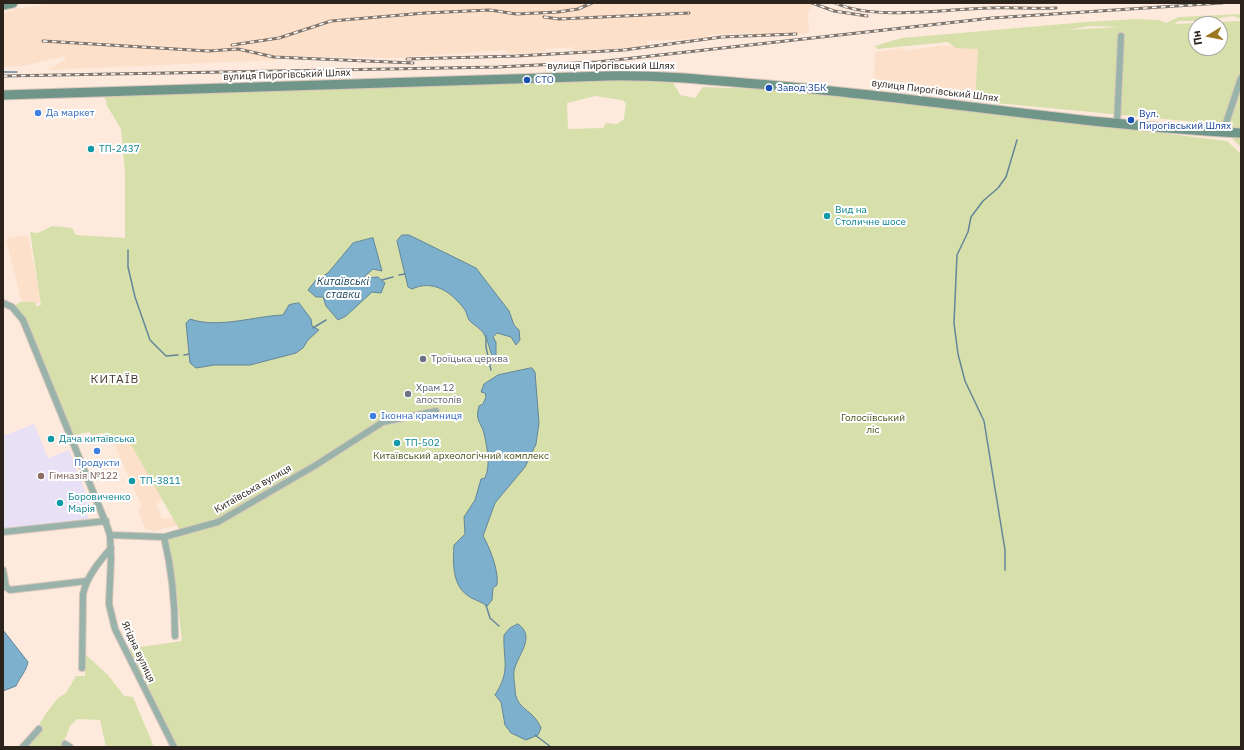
<!DOCTYPE html>
<meta charset="utf-8">
<style>
body{margin:0}
#map{position:relative;width:1244px;height:750px;overflow:hidden;background:#fdeadd;font-family:"IBM Plex Sans",sans-serif}
canvas{display:block}
.frame{position:absolute;inset:0;border:4px solid #2b231c;pointer-events:none}
.north{position:absolute;left:1188px;top:16px;width:40px;height:40px;box-sizing:border-box;background:#fff;border:1px solid #aaa7a4;border-radius:50%;rotate:260deg;font-size:11px;font-weight:700;line-height:16px;text-align:center;color:#2b231c}
.north::after{content:'';display:block;margin:auto;width:14px;height:18px;background:#9a7822;clip-path:polygon(50% 0,100% 100%,50% 72%,0 100%)}
</style>
<div id="map">
<canvas width="1244" height="750"></canvas>
<div class="frame"></div>
<div class="north">Пн</div>
</div>
<script>
const c = document.querySelector('canvas').getContext('2d');
c.lineJoin = 'round';
function fillPath(path, color) { c.fillStyle = color; c.fill(path, 'evenodd'); }
function stroke(path, color, width, dash) { c.strokeStyle = color; c.lineWidth = width; c.lineCap = dash ? 'butt' : 'round'; c.setLineDash(dash || []); c.stroke(path); }
function drawText(font, color, halo, rows, align = 'center') {
  c.font = font + ' "IBM Plex Sans",sans-serif'; c.lineWidth = 4; c.setLineDash([]); c.textBaseline = 'middle'; c.strokeStyle = halo; c.fillStyle = color; for (const [text, x, y, turn = 0] of rows) {
    c.save(); c.translate(x, y); c.rotate((+turn || 0) * Math.PI / 180); c.textAlign = isNaN(turn) ? turn : align; if (halo) c.strokeText(text, 0, 0); c.fillText(text, 0, 0); c.restore();
  }
}
const built = new Path2D(`
 M53,3H815L808,12L809,33L756,36L753,33L708,35V38L647,41L648,47L574,51L572,47L546,49V52L507,54L506,50L394,58L274,56V60L48,70L65,60V56L23,66L3,67V14L16,9Z
 M974,45L978,49L975,101L945,97L943,91L937,90L932,95L874,87L875,52L904,48V51L937,46Z
 M28,235L41,302L23,307L6,239Z
 M130,443L163,500L156,504L162,519L195,515L196,521L154,531L145,529L138,509L142,507L114,444Z`);
const education = new Path2D(`
 M34,424L48,458L69,450L93,512L87,513L89,522L3,531V436Z`);
const green = new Path2D(`
 M1241,14V19L1233,16L1202,21H1178L1175,24L1241,21V147L1217,124L975,101L978,49L956,48L948,42L877,49L875,46L902,38L1086,22L1136,19L1159,20L1166,23L1179,17ZM1196,24H1220V48H1196ZM1091,26L1121,27L1067,30Z
 M649,77L673,82L680,95L695,98L703,87L814,91L1227,141L1241,154V747H178L127,649L182,641L175,578L166,534L179,529L130,443L114,444L103,433L92,435L89,432L71,436L23,320L12,307L20,302H35L36,306L41,305L30,232L38,233L52,226L72,228L76,235L125,238V173L121,129L106,104L107,102L104,97L510,79ZM595,96L622,100L626,103L624,119L617,124L606,123L603,128L568,129L567,103Z
 M86,655L108,675L124,696L133,697L154,747H106L100,720L77,719L70,726L62,747H23L39,729L40,723L47,712L58,698L66,693L76,676H85Z`);
const water = new Path2D(`
 M402,235H409L476,268L509,311L514,325L519,330L520,340L516,345L511,337L497,333L493,337L496,342V361C489,354 490,344 485,336C482,329 475,326 470,321C467,318 467,313 465,310C452,292 433,279 412,289L408,287L397,241Z
 M373,238L382,271L373,269L363,278L378,277L385,283L381,293L372,292L346,316L338,320L326,306L323,297H316L308,290L316,280L328,273L353,243Z
 M299,303L311,319L312,326L319,330L308,340L303,348L296,353L250,365H214L196,368L190,363L186,323L190,319C218,329 255,316 283,315L289,305Z
 M532,368L535,372L539,423L536,444L525,467L495,503L483,536C490,548 499,571 497,585L493,588L492,600L487,606C481,601 473,600 467,595C452,584 453,562 454,545L465,534L464,517L475,500L481,479L485,478C491,464 487,448 484,433C480,420 475,421 479,406L483,404L486,397L485,393L481,392L484,384L498,375Z
 M518,624C537,637 517,655 514,671C513,676 515,684 515,690C516,706 526,708 534,717C537,720 539,724 541,728L538,735L526,740L511,733L505,725L501,702L495,695C511,670 503,662 504,635L510,628Z
 M3,630L28,662C26,672 20,677 16,686L3,691Z`);
const stream = new Path2D(`
 M3,72H17
 M128,250V267L135,297L150,340L166,356L178,355
 M399,275L405,274
 M382,280L393,277
 M313,328L326,320
 M486,336V347L491,370
 M184,355L189,354
 M1005,570V550L984,421L965,381L958,354L954,323L957,255L968,232L971,217L983,201L998,188L1006,177L1017,140
 M486,605L490,618L499,626
 M535,735L551,747`);
const street = new Path2D(`
 M1117,124L1121,36
 M1223,132L1241,78
 M3,303L12,307L23,320L107,526L110,535L111,559L109,604L115,629L174,747
 M3,532L106,521
 M110,535L164,537L218,522L316,465L383,422L436,411
 M164,537C172,570 175,602 175,636
 M3,570L6,587L10,590L87,581
 M82,668L83,594C87,576 99,562 111,548
 M65,744L70,747
 M23,747L39,729`);
const secondary = new Path2D(`
 M3,5L13,3
 M3,95L607,76C653,75 698,79 744,83C911,95 1075,125 1241,133`);
const rail = new Path2D(`
 M812,3L834,11L867,16
 M835,3C875,21 946,9 989,8C1011,7 1034,9 1056,8
 M544,17L559,19L689,13
 M43,41L208,51L238,49L274,57L413,63
 M232,45L279,38L331,21L425,13L490,10L516,14L558,12L578,9L592,3
 M407,59L517,56L624,50L722,37L796,34
 M3,76L498,67L597,62L992,18L1222,3`);
const markers = [
 [527,80,4,"#1a4fb4"],
 [769,88,4,"#1a4fb4"],
 [38,113,4,"#3f7fe0"],
 [1131,120,4,"#1a4fb4"],
 [91,149,4,"#0f9aa8"],
 [827,216,4,"#0f9aa8"],
 [423,359,4,"#6b7280"],
 [408,394,4,"#6b7280"],
 [373,416,4,"#3f7fe0"],
 [51,439,4,"#0f9aa8"],
 [397,443,4,"#0f9aa8"],
 [97,451,4,"#3f7fe0"],
 [41,476,4,"#8d6e63"],
 [132,481,4,"#0f9aa8"],
 [60,503,4,"#0f9aa8"]
];
const streetNames = [
 ["вулиця Пирогівський Шлях",611,66],
 ["вулиця Пирогівський Шлях",287,75,-2],
 ["вулиця Пирогівський Шлях",935,91,7],
 ["Китаївська вулиця",253,489,-30],
 ["Ягідна вулиця",138,652,65]
];
const transitNames = [
 ["СТО",535,80],
 ["Завод ЗБК",777,88],
 ["Вул.",1139,114],
 ["Пирогівський Шлях",1139,126]
];
const shopNames = [
 ["Да маркет",46,113],
 ["Іконна крамниця",381,416],
 ["Продукти",97,463,"center"]
];
const cultureNames = [
 ["ТП-2437",99,149],
 ["Вид на",835,210],
 ["Столичне шосе",835,222],
 ["Дача китаївська",59,439],
 ["ТП-502",405,443],
 ["ТП-3811",140,481],
 ["Боровиченко",68,497],
 ["Марія",68,509]
];
const worshipNames = [
 ["Троїцька церква",431,359],
 ["Храм 12",416,388],
 ["апостолів",416,400]
];
const parkNames = [
 ["Голосіївський",873,418],
 ["ліс",873,430],
 ["Китаївський археологічний комплекс",461,456]
];
const educationNames = [
 ["Гімназія №122",49,476]
];
const waterNames = [
 ["Китаївські",343,282],
 ["ставки",343,295]
];
const quarterNames = [
 ["КИТАЇВ",115,380]
];
fillPath(built, '#fde0ca');
fillPath(education, '#e8e0f5');
fillPath(green, '#d7dfab');
fillPath(water, '#7cb0cd');
stroke(water, '#648698', 1);
stroke(stream, '#648698', 1.5);
stroke(street, '#d7c6ba', 8);
stroke(secondary, '#d7c6ba', 11);
stroke(street, '#99b3aa', 6);
stroke(secondary, '#6f9689', 9);
stroke(rail, '#81756b', 3);
stroke(rail, '#fff', 1.5, [4.5]);
for (const [x, y, r, color] of markers) { const dot = new Path2D(); dot.arc(x, y, r, 0, 2 * Math.PI); c.fillStyle = color; c.fill(dot); stroke(dot, '#fff', 1.5); }
drawText('10px', '#2b231c', '#fff', streetNames);
drawText('10px', '#164399', '#fff', transitNames, 'left');
drawText('10px', '#366cbe', '#fff', shopNames, 'left');
drawText('10px', '#0d838f', '#fff', cultureNames, 'left');
drawText('10px', '#5b616d', '#fff', worshipNames, 'left');
drawText('10px', '#4c5117', '#fff', parkNames);
drawText('10px', '#785e54', '#fff', educationNames, 'left');
drawText('italic 11px', '#0f3a50', '#fff', waterNames);
c.letterSpacing = '1px';
drawText('12px', '#473628', '#fff', quarterNames);
c.letterSpacing = '0px';
</script>
